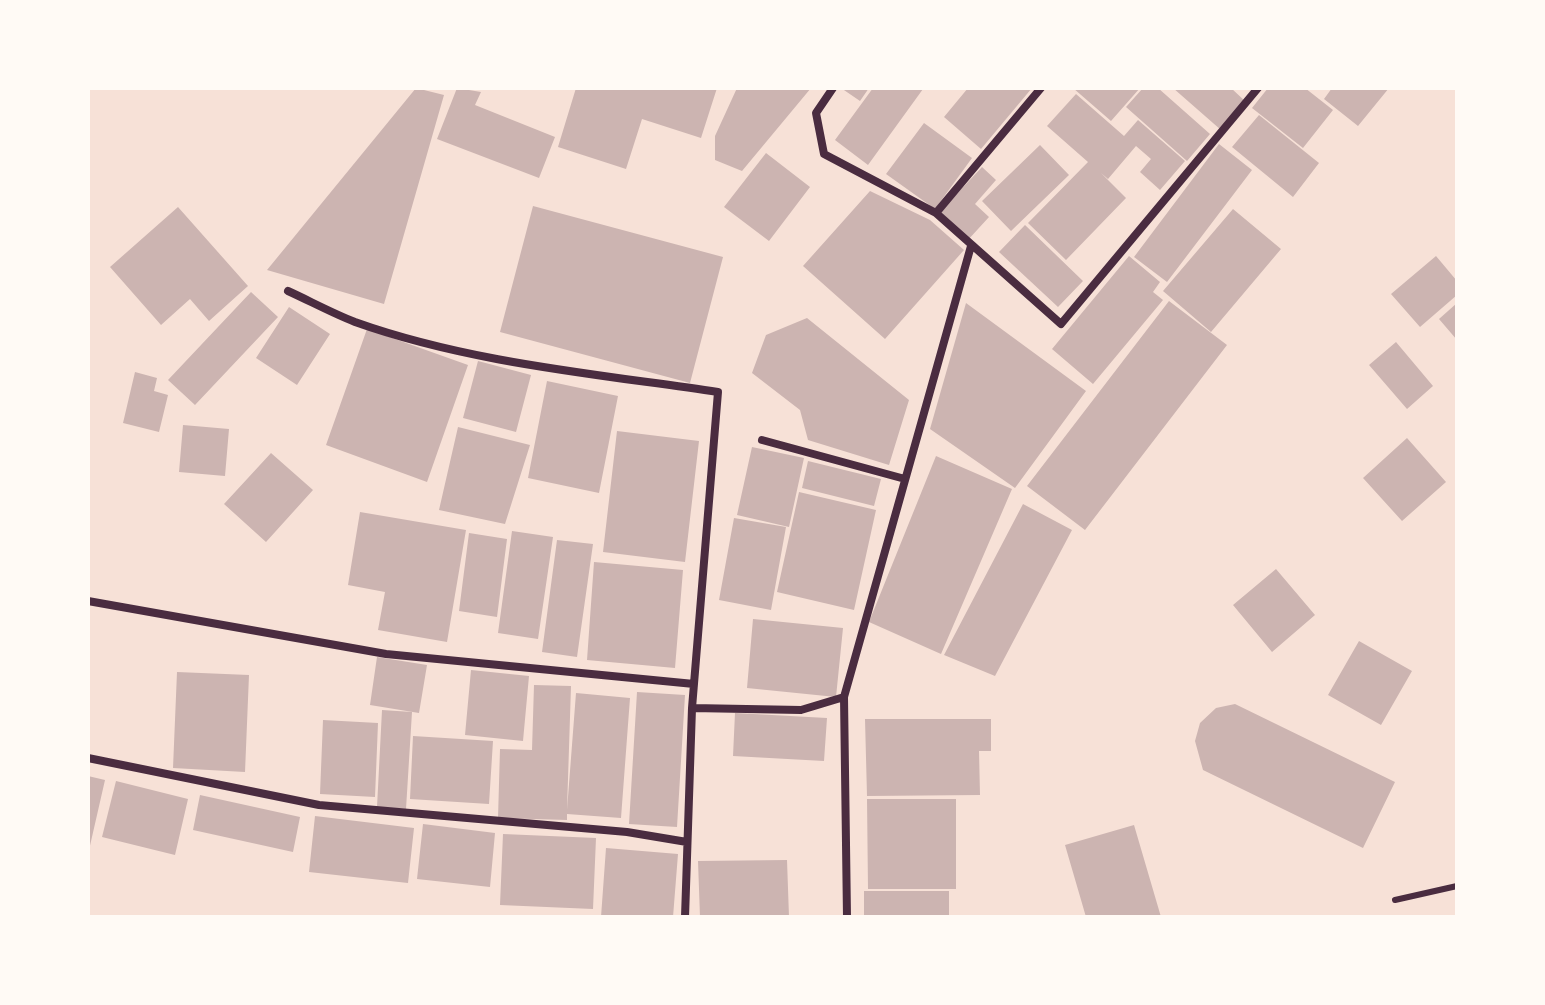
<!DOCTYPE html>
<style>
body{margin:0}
#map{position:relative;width:1545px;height:1005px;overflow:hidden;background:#f7e1d7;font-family:"Sofia Sans Condensed",sans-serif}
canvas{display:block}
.frame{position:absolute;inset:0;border:90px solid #fffaf5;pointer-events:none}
</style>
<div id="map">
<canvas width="1545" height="1005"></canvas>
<div class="frame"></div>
</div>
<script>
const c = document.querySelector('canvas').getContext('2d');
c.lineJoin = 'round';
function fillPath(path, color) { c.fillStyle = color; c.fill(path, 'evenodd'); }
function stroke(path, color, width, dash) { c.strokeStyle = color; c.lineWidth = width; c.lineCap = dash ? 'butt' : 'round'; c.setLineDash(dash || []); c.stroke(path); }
const building = new Path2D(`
 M416,88L444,95L384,304L267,270Z
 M457,88L481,92L475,105L555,137L539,178L437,139Z
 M576,88H717L701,138L642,119L626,169L558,147Z
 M737,88H811L742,171L715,160V136Z
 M841,88H869L860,101Z
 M873,88L923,89L868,165L835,140Z
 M968,88H1032L981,149L944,117Z
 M1073,88H1140L1111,121Z
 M1143,88H1158L1210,134L1187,161L1126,107Z
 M1173,88H1231L1246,102L1221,130Z
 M1268,88H1305L1333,110L1303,148L1252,108Z
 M1332,88H1389L1358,126L1324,99Z
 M1076,94L1124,136L1138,120L1185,161L1160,190L1140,172L1151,159L1136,146L1108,179L1101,173L1126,198L1066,260L1028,223L1088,162L1047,126Z
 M1259,115L1319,163L1293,197L1232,147Z
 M924,123L972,158L935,209L886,174Z
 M1219,144L1252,170L1167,282L1134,257Z
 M1040,145L1069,175L1011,231L982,201Z
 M766,153L810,187L769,241L724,207Z
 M982,167L996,180L975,204L989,217L967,241L938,214Z
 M870,191L930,220L964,250L885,339L803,266Z
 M533,206L723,257L690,383L500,332Z
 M178,207L248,286L209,321L190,299L161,325L110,267Z
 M1233,209L1281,249L1211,332L1163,291Z
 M1025,225L1083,281L1058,307L999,252Z
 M1129,256L1160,282L1153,292L1163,300L1093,384L1052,349Z
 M1436,256L1457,281V295L1420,327L1391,294Z
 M251,292L278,317L195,405L168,380Z
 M1169,301L1227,345L1085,530L1027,486Z
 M966,303L1086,391L1015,488L930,429Z
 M1457,303V340L1439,319Z
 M289,307L330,334L297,385L256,358Z
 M807,318L909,400L889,465L808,440L800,410L752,373L766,335Z
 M367,329L468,365L427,482L326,445Z
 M1396,342L1433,386L1407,409L1369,365Z
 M478,361L531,375L516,432L463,418Z
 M135,372L157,378L154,391L168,395L159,432L123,423Z
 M547,381L618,396L599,493L528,478Z
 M183,425L229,429L225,476L179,472Z
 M458,427L530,445L505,524L439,510Z
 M617,431L699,441L685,562L603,552Z
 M1407,438L1446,482L1402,521L1363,478Z
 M752,447L804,458L789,527L737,515Z
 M271,453L313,490L266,542L224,504Z
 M936,456L1012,489L941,654L869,622Z
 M808,461L881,479L874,506L802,488Z
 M799,492L876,510L854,610L777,592Z
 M1023,504L1072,530L995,676L944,655Z
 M360,512L466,530L447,642L378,630L385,592L348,585Z
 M734,518L786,527L771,610L719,600Z
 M512,531L553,537L538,639L498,633Z
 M469,533L507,539L497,617L459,611Z
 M557,540L593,544L577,657L542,652Z
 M594,562L683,570L675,668L587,660Z
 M1276,569L1315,615L1272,652L1233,605Z
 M753,619L843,628L836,697L747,688Z
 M1359,641L1412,671L1381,725L1328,695Z
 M377,657L427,665L419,713L370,705Z
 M471,670L529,676L523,741L465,735Z
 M177,672L249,675L245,772L173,768Z
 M534,685L571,686L567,810L576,693L630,698L621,818L567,814V820L498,818L500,749L532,750Z
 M637,692L685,695L677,827L629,824Z
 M1235,704L1395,782L1363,848L1203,770L1195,741L1200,723L1216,708Z
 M382,710L412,712L406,809L377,807Z
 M735,713L827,718L824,761L733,756Z
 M865,719H991V751H979L980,795L867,796Z
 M323,720L378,723L375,797L320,794Z
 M413,736L493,741L489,804L410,799Z
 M88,776L105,780L89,850H88Z
 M116,781L188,799L175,855L102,837Z
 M200,795L300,817L293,852L193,830Z
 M867,799H956V889H868Z
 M315,816L414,828L408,883L309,872Z
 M423,824L495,833L490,887L417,879Z
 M1134,825L1161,917H1086L1065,845Z
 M503,834L596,838L593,909L500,905Z
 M606,848L678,854L673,917H601Z
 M787,860L789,917H700L698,861Z
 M864,891H949V917H864Z`);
const service = new Path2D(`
 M1395,900L1457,886`);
const minor = new Path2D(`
 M833,88L816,113L824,154L936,213L1061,324L1258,88
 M936,213L1041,88
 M288,291C310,301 332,313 355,322C470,363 597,374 718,392L692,708L685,917
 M762,440L905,479
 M88,601L386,654L694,684
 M692,708L801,710L844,697
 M88,758L319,805L627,832L687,842
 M847,917L844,697L971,246`);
fillPath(building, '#ccb4b1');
stroke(service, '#4a2c40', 6);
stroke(minor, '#4a2c40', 8);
</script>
